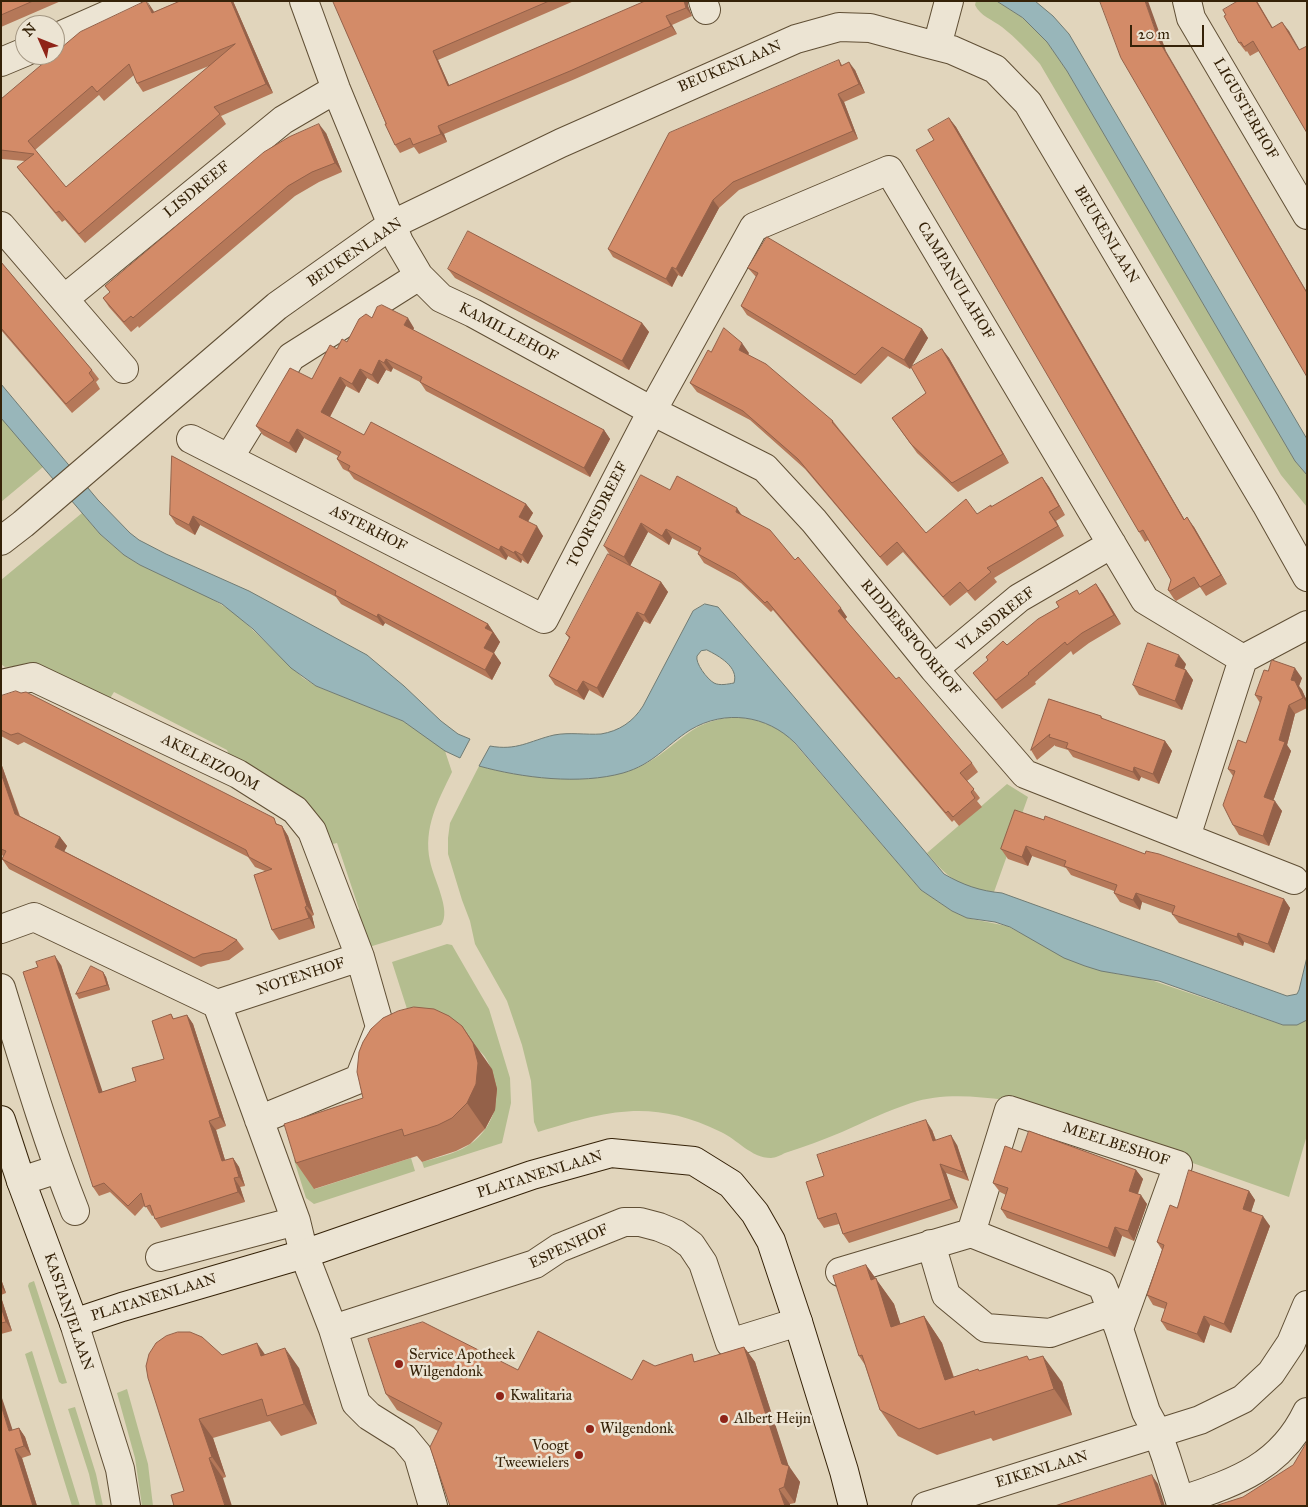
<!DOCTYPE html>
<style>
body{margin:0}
#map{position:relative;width:1308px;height:1507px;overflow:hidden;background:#e1d5bc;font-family:"IM FELL Great Primer",serif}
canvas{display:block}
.frame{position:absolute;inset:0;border:2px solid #352208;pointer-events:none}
.north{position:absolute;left:15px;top:15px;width:50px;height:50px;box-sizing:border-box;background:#ece4d3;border:1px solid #a39682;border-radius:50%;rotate:314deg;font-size:14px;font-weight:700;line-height:20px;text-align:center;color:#352208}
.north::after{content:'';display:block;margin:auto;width:18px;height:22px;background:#8f2418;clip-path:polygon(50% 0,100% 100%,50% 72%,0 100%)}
.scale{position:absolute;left:1130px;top:25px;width:74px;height:22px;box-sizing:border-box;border:2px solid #352208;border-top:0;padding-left:6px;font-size:15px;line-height:18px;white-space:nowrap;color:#352208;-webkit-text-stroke:4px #ece4d3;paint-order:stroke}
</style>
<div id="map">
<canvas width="1308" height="1507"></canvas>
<div class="frame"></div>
<div class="north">N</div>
<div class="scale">20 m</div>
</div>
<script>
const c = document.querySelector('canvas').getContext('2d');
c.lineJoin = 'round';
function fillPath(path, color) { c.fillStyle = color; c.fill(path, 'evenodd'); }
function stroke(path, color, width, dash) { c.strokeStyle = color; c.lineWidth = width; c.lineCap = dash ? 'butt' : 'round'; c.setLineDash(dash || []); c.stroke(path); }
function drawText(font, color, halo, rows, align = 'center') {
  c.font = font + ' "IM FELL Great Primer",serif'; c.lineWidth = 5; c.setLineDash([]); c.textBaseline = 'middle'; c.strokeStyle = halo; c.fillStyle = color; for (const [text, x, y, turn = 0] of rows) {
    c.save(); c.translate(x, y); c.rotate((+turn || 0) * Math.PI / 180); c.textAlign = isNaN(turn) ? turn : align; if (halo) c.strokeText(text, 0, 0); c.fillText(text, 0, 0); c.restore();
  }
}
const green = new Path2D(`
 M976,1H997L1023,18L1047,42L1067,71L1295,461L1307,475V507L1281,475L1040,64C1028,51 1016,38 1002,27C993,20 980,16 975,5Z
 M1,413L14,428L43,467L1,502Z
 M82,513L100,534L124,555L140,565L207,596L235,613L303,678L316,686L403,721L432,740L445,751L452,772C438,801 423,828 430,861C433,878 452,911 441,925L369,947L353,920L359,909L337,843L328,845L232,762L227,750L114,692L109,700L22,666L5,667L1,664V580Z
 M736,717C756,719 773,724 789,737L921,890L952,911L967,918L1007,926L1085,966L1117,974L1148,979L1283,1025L1307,1020V1135L1289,1197L1187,1161L1005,1100C975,1096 941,1093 911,1103C887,1111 864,1122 842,1132C823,1140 804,1147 785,1153C781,1155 775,1158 771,1158C751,1158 737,1139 721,1132C651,1098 608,1111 538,1132L534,1122L531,1081L522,1045L507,1001L475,944L470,921L462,900L448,854V838L450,823L479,766C526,779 603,788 647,763C682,743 690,720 736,717Z
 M1007,784L1028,797L994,892C960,889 948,878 927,853Z
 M447,944L452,945L489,1009L510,1078L511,1103L502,1143L424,1168L422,1162C435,1158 450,1155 462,1149C487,1137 501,1109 495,1081C493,1071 486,1054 477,1049C469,1044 428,1039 416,1037L392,962Z
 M304,1156L315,1189L411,1158L415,1171L314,1204L306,1198L294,1160Z
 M34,1281L67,1383L62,1384L59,1382L28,1286L29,1283Z
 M32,1351L80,1506H72L25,1354Z
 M127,1389L148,1464L153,1506H142L135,1458L117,1393Z
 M75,1407L96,1474L103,1506H96L89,1474L68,1409Z`);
const water = new Path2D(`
 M997,1H1035L1053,16L1069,34L1307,439V475L1295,461L1067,71L1047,42L1023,18Z
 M1,384L98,500L130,533L139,540L166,554L249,591L367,655L404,686L441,721L458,734L470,739L460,758L445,751L403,721L316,686L291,668L253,629L222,604L140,565L124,555L100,534L1,418Z
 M705,604L718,607L944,874C963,885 980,891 1002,893L1287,996L1297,994L1299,990L1307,957V1020L1297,1025H1283L1159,981L1101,971L1085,966L1064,958L1010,927L995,922L967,918L952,911L921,890L795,743C767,715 725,709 690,730C665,746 654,764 623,773C580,785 522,778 479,766L490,746C517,751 529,741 554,735C570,732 586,735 601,734C619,731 633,722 643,706L693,611ZM707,650C719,656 739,667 734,683C728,684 720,686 714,683C707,679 695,663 697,656L701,651Z`);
const street = new Path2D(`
 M304,1L336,89L399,242L419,276L441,298L473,313L652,411L765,468L814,521L934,669L1025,774L1294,880
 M703,1L706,10
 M1187,1L1191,18L1307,215
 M55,38L114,12L127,1
 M937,46L949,1
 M1,62L25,52
 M1,226L124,369
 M64,299L283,120L336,89
 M191,439L544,619L652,411L754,227L889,170L1145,600L1243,659
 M229,458L291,357L419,276
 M1,541L23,524L277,306L391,225L561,143L796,39L839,27L870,28L925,43L952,50L995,69L1028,103L1266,504L1307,577
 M934,669L1019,598L1112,544
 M1,684L33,677L238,774L295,810L312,831L360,957
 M1186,837L1243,659L1307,625
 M1,929L34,917L217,1004L296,1221L304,1254L333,1329L356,1403L369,1416L404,1438L418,1455L433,1506
 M1,988C24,1063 46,1138 75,1211
 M217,1004L360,957L380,1027L359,1079L259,1120
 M21,1181L58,1169
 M971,1233L1009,1110L1178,1165L1119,1329
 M931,1244L946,1295L986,1328L1050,1333L1112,1311
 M160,1257L296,1221
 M840,1272L971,1233L1102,1285L1119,1329L1146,1412L1158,1434L1166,1457L1180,1501C1235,1482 1280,1468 1307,1412
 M74,1323L120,1469L126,1506
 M333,1329L535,1264L559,1248L624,1222H640L659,1227L676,1234L691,1245L703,1263L730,1343L798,1322
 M926,1506L1200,1420L1243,1399L1271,1373L1291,1343L1307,1305`);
const secondary = new Path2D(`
 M1,1120L21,1181L74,1323L122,1307L304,1254L532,1175L611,1153L694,1161L731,1184L755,1213L771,1241L798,1322L844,1471L853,1506`);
const wall = new Path2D(`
 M1,1H61L1,27Z
 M180,1H233L273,93L221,116L226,124L85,243L65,220L62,222L24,176L17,167L25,161L2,159L1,157V99L153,10L154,12ZM209,66L66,187L35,150L99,95L104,101L134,75L137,83L143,92Z
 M333,1H574L438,60L449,85L688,6L692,16L672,25L677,34L575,79L444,134L447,142L419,154L414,147L400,153L395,145Z
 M1238,1H1257L1273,28L1289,31L1307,133L1259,51L1250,56L1247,51L1246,52L1239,43L1226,15Z
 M839,60L842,65L855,70L865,93L844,102L858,139L739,190L719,208L682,277L678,275L672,287L613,257L608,249Z
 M949,118L956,127L1184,519L1194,527L1227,584L1206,596L1200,587L1176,601L1174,599L1168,590L1171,580L1148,540L1145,542L1139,532L934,140Z
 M326,133L342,172L319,182L295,196L139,328L138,326L131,332L109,307L103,298L110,292L105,286Z
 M1,262L92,370L99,379L96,382L100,389L72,413L1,330Z
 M748,268L922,329L928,338L910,369L888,356L861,384L747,315L741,306L756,277Z
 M448,269L642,323L649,332L629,370L455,278Z
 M372,318L414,328L413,330L604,430L610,439L590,477L426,391L420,382L393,368L391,372L386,370L378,384L367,378L359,393L346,386L330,417L364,435L526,504L533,513L528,522L543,536L528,564L522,560L521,563L508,556L506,560L354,479L349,472L343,469L337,459L338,456L304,438L296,453L263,435L256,426L312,379L337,349L347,342Z
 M942,349L949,358L1009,463L958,492L917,453L892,418L926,393Z
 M711,352L749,353L748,354L833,421L840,430L926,533L977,514L992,507L1042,477L1049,487L1065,515L1056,521L1064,536L994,578L997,582L975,601L967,592L950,606L903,552L887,566L805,469L750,420L697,392L690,383Z
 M172,456L488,624L500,642L494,653L501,663L492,680L385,623L383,626L341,604L336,597L200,525L195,535L176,524L170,515Z
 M670,490L743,516L795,560L847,617L845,619L896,679L972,763L978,772L967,781L980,798L977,801L982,807L959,826L954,820L952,822L773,610L771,612L741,583L704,563L698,554L699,552L672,538L669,545L648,532L630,566L610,555L604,546Z
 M661,582L668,592L650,624L644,621L603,698L589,690L584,700L555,685L549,676L569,638L566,634Z
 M1096,584L1103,594L1121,624L1089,643L1073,655L1071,651L1035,682L1036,684L1002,709L980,682L973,673L1007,645L1080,594Z
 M1186,664L1184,669L1186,670L1193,680L1182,710L1139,695L1133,685Z
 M1268,671L1302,678L1299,686L1302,690L1307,701V708L1295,714L1287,745L1291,751L1273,801L1282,811L1269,846L1239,835L1233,825V776L1228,769L1246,743L1260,703L1255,695Z
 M1,696L282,826L288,836L314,915L312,916L315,928L279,940L272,930L265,871L255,867L248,857L24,742L18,745L1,736Z
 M1049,699L1101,716L1103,719L1165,741L1172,751L1159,784L1141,777L1139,781L1073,757L1068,750L1055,746V745L1037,760L1031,750Z
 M1,763L20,816L60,837L67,846L64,851L237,940L244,949L229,960L208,964L201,967L9,869L2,859L4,856L1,855Z
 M1015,810L1145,854L1284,899L1290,908L1274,953L1244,942L1243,946L1179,923L1172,914V913L1142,902L1140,910L1120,902L1114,893V891L1071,875L1066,868L1032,856L1028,866L1008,859L1001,849Z
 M61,965L102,1092L136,1081L164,1059L171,1014L174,1019L187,1015L193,1024L226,1126L216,1130L225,1160L233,1158L239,1167L245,1186L240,1187L245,1202L161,1228L155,1219L154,1215L152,1216L145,1205L135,1216L110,1192L99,1196L93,1187L38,967Z
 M103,972L106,977L110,990L79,999L76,994Z
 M492,1069L497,1089L495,1110L485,1129L470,1144L456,1151L422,1162L417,1156L314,1189L296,1163L363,1098Z
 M932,1130L936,1140L957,1145L969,1181L946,1173L958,1208L849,1243L843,1234L839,1224L824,1228L818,1219L824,1176Z
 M1021,1152L1136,1170L1143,1179L1138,1194L1147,1204L1134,1241L1122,1236L1115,1257L1007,1218L1001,1209L1006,1195L1000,1192L993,1183Z
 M1249,1191L1255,1200L1251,1212L1270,1226L1231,1333L1210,1325L1204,1343L1167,1330L1161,1321L1165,1309L1153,1305L1147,1295L1162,1250L1157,1242L1177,1208Z
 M866,1265L894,1304L900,1324L924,1316L942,1343L954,1377L978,1369L979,1371L1030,1360L1062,1382L1072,1415L993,1441L991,1438L937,1455L898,1436L880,1410L865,1365L859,1356Z
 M1,1279L6,1293L1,1295Z
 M1,1297L12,1331L1,1334Z
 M156,1343L222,1355L265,1354L299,1368L317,1424L281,1436L270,1421L213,1438L226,1477L184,1491Z
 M744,1347L755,1362L788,1466L800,1482L795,1503L790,1504L438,1431L397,1410L386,1394L518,1370L632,1380L655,1366L697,1361Z
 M19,1428L25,1437L31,1455L22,1458L37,1506H1L13,1430Z`);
const shadedWall = new Path2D(`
 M147,1L153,10L158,22L152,13Z
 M231,1H233L273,93L266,84Z
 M684,1H688V6L692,16L686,8Z
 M1145,1H1148L1166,51L1307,292V293L1159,41Z
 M1256,1L1258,3L1278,38L1272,28Z
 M666,16L672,25L677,34L671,26Z
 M1282,22L1289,31L1305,59L1299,50Z
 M433,51L438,60L453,94L448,86Z
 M849,62L855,70L865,93L859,84Z
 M838,94L844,102L858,139L853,131Z
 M949,118L956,127L1190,529L1184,520Z
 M319,124L326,133L342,172L335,163Z
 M438,126L444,134L447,142L441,134Z
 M713,200L719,208L682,277L676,269Z
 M672,267L678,275L672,287L666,279Z
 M408,318L414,328L411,334L404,325Z
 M642,323L649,332L629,370L622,361Z
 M922,329L928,338L910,369L904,360Z
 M742,343L749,353L745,359L739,350Z
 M942,349L949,358L1009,463L1003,454Z
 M386,359L393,368L391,372L384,363Z
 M379,360L386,370L378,384L372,375Z
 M360,369L367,378L359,393L352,384Z
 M340,377L346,386L327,422L321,412Z
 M297,429L304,438L296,453L289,443Z
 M604,430L610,439L590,477L584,468Z
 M1042,477L1049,487L1065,515L1059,506Z
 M526,504L533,513L525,526L519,517Z
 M737,508L743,517L736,512Z
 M1049,512L1056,521L1064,536L1058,526Z
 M193,516L200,525L195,535L189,525Z
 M1187,517L1194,527L1227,584L1221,575Z
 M641,523L648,532L630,566L624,557Z
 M537,526L543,536L528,564L522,555Z
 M666,529L672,538L669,545L662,536Z
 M501,546L508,556L506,560L499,550Z
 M515,551L522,560L521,563L514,553Z
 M661,582L668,592L650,624L644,615Z
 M1096,584L1103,594L1121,624L1114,615Z
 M841,608L847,617L844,620L838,611Z
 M637,612L644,621L603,698L597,688Z
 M378,614L385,623L383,626L377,617Z
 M488,624L500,642L491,658L484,648L485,628Z
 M494,653L501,663L492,680L485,670Z
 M1179,655L1186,664L1182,676L1175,666Z
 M1295,668L1302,678L1299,686L1302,690L1307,701V703L1291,680Z
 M1186,670L1193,680L1182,710L1175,701Z
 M583,681L589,690L584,700L577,691Z
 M1289,705L1295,714L1287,745L1291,751L1271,807L1264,797L1279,740Z
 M1165,741L1172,751L1159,784L1153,774Z
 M1,763L22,824L15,814L1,773Z
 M1134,767L1141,777L1139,781L1133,772Z
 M1275,801L1282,811L1269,846L1263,836Z
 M282,826L288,836L314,915L307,906Z
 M60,837L67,846L62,856L55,847Z
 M1026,846L1032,856L1028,866L1022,857Z
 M1136,893L1142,902L1140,910L1133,900Z
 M1284,899L1290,908L1274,953L1268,944Z
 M305,907L312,916L315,928L309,918Z
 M1238,933L1244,942L1243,946L1237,937Z
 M55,956L61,965L106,1102L99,1093Z
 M103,972L106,977L110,990L107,985Z
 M187,1015L193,1024L226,1126L220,1117Z
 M462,1026L492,1069L497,1089L495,1110L485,1129L467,1103Z
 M926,1120L932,1130L939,1150L933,1141Z
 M209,1121L216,1130L228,1170L222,1161Z
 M951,1135L957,1145L969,1181L963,1172Z
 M233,1158L239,1167L245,1186L239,1177Z
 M940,1164L946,1173L958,1208L951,1199Z
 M1136,1170L1143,1179L1135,1200L1129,1191Z
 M234,1178L240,1187L245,1202L238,1192Z
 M1249,1191L1255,1200L1249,1218L1243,1209Z
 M1141,1195L1147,1204L1134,1241L1128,1231Z
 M1263,1216L1270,1226L1231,1333L1224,1324Z
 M1115,1227L1122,1236L1115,1257L1108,1248Z
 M866,1265L894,1304L910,1353L891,1327L871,1280Z
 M1,1279L6,1293L1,1286Z
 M1,1297L12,1331L6,1322L1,1307Z
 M924,1316L942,1343L963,1406L945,1380Z
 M1204,1316L1210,1325L1204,1343L1197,1334Z
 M257,1343L271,1363L261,1356Z
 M744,1347L755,1362L789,1467V1466L800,1482L795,1503L784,1487L782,1464Z
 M285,1348L299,1368L317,1424L304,1404Z
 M1043,1356L1062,1382L1072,1415L1054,1389Z
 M1,1395L16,1440L9,1431L1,1405Z
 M199,1419L213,1438L226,1477L212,1457Z
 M19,1428L25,1437L31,1455L24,1446Z
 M15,1449L22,1458L37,1506H33Z
 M209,1458L223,1478L232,1506H225Z
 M1152,1475L1158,1484L1165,1506H1162Z
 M779,1489L790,1504V1506H785Z`);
const building = new Path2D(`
 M1,1H33L1,15Z
 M146,1L152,13L180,1H231L266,84L214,107L220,114L79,234L59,211L56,213L17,167L34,154L1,150V99L53,55H55V53L80,32ZM235,44L66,187L28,141L92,86L97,92L129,64L137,83Z
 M333,1H549L433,51L448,86L645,1H684L686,8L666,16L671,26L570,71L438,126L441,134L413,145L410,138L395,145L385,124H386Z
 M1100,1H1145L1159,41L1307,293V377L1121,58Z
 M1238,1H1256L1272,28L1282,22L1299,50L1307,46V133L1253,41L1244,47L1241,42L1239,43L1224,16L1226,15L1223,10Z
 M839,60L841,66L849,62L859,84L838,94L853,131L733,182L713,200L676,269L672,267L666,279L608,249L669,133Z
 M949,118L1184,520L1187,517L1221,575L1200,587L1194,577L1170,591L1168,590L1171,580L1143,530L1139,532L916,150L934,140L928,130Z
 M319,124L335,163L312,172L288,186L133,318L131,316L124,322L103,298L110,292L105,286L264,152L289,137Z
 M468,231L642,323L622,361L448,269Z
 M767,237L922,329L904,360L882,347L855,375L741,306L758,273L748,268Z
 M1,262L92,370L89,373L94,380L66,404L1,328Z
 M382,305L408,318L404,325L604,430L584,468L420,382L422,377L386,359L384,363L379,360L372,375L360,369L352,384L340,377L321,412L364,435L371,422L526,504L519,517L537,526L522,555L515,551L514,553L501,546L499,550L348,470L350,466L337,459L341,452L297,429L289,443L256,426L290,368L312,379L330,345L337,349L342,339L347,342L359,319L366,314L372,318L377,307Z
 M724,328L742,343L739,350L766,364L833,421L832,422L926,533L966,499L977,514L991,505V507L1042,477L1059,506L1049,512L1058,526L987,568L991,572L968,591L960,582L943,597L897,542L880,557L798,459L743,411L690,383L708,350L711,352Z
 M942,349L1003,454L952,483L911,444L892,418L926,393L911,367Z
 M172,456L488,624L485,628L493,632L484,648L494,653L485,670L378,614L377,617L335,595L336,591L193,516L189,525L170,515Z
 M641,475L670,490L677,476L737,508L736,512L770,530L795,560L798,557L841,608L838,611L896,679L899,677L972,763L960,773L974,789L971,792L975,798L953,817L948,811L946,813L767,601L765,603L735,574L698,554L701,548L666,529L662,536L641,523L624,557L604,546Z
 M608,554L661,582L644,615L637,612L597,688L583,681L577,691L549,676L570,637L566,634Z
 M1096,584L1114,615L1082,633L1067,645L1065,642L1028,673L1029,674L996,700L973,673L988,660L986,657L1003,641L1007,645L1038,619L1059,607L1056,602L1077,590L1079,594Z
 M1148,643L1179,655L1175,666L1186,670L1175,701L1133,685Z
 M1272,660L1295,668L1291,680L1295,681L1303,698L1289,705L1279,740L1285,742L1264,797L1275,801L1263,836L1233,825L1223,805L1235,771L1228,769L1238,740L1246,743L1262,697L1255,695L1264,670L1268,671Z
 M16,691L21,693L26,692L274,818L276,824L282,826L307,906L305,907L309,918L272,930L254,875L272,869L249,857L246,850L18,733L11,735L1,730V696Z
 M1049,699L1101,716V718L1165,741L1153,774L1134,767L1133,772L1066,748L1068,743L1049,737L1050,734L1031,750Z
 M1,773L15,814L60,837L55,847L237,940L222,951L202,954L194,958L2,859L6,851L1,849Z
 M1015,810L1044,820L1045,816L1145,854L1146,851L1159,854L1284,899L1268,944L1238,933L1237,937L1172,914L1175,906L1136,893L1133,900L1114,893L1117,885L1064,866L1066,861L1026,846L1022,857L1001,849Z
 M55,956L99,1093L136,1081L132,1068L164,1059L152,1021L171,1014L173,1019L187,1015L220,1117L209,1121L222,1161L233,1158L239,1177L234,1178L238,1192L155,1219L150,1205L145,1207L141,1193L128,1206L104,1183L93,1187L23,972L38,967L36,962Z
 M91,966L103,972L107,985L76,994Z
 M414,1007L434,1009L449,1016L462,1026L473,1043L478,1063L476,1084L467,1103L452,1118L438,1125L404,1136L402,1129L296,1163L284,1124L363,1098L357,1072L359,1052L363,1042L371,1029L383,1018L398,1011Z
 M926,1120L933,1141L951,1135L963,1172L940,1164L951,1199L843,1234L836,1213L818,1219L806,1182L824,1176L817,1155Z
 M1029,1131L1136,1170L1129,1191L1141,1195L1128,1231L1115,1227L1108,1248L1001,1209L1008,1188L993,1183L1005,1146L1021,1152Z
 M1189,1170L1249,1191L1243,1209L1263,1216L1224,1324L1204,1316L1197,1334L1161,1321L1167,1303L1147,1295L1164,1245L1157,1242L1170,1205L1177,1208Z
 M866,1265L871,1280L876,1278L891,1327L924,1316L945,1380L978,1369L979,1371L1027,1356L1029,1360L1043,1356L1054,1389L975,1415L974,1411L919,1429L880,1410L862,1355L859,1356L833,1276Z
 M1,1307L6,1322L1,1323Z
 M423,1322L518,1370L538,1331L632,1380L643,1360L655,1366L692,1354L694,1362L744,1347L782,1464L789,1466L784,1487L779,1489L785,1506H450L430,1447L442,1423L386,1394L368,1339Z
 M178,1332H190L202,1337L222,1355L257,1343L261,1356L285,1348L304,1404L267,1416L262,1399L199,1419L212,1457L209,1458L225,1506H174L171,1495L184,1491L148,1378L146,1366L149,1354L156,1343L166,1336Z
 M1,1405L9,1431L19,1428L24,1446L15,1449L33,1506H1Z
 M1307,1442V1506H1215L1243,1497L1293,1465Z
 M1152,1475L1162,1506H1055Z`);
const markers = [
 [399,1364,5,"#8f2418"],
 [500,1396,5,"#8f2418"],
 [724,1419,5,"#8f2418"],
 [590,1429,5,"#8f2418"],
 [579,1455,5,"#8f2418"]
];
const streetNames = [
 ["BEUKENLAAN",730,67,-23],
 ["LIGUSTERHOF",1245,109,60],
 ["LISDREEF",197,190,-39],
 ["BEUKENLAAN",1106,235,59],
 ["BEUKENLAAN",355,253,-34],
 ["CAMPANULAHOF",955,281,59],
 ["KAMILLEHOF",508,333,28],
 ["TOORTSDREEF",598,515,-63],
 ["ASTERHOF",368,529,27],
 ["VLASDREEF",996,620,-38],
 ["RIDDERSPOORHOF",910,638,50],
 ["AKELEIZOOM",210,763,27],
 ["NOTENHOF",301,977,-18],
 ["MEELBESHOF",1116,1145,18],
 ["PLATANENLAAN",540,1175,-17],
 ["ESPENHOF",569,1247,-25],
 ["PLATANENLAAN",154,1298,-17],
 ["KASTANJELAAN",68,1312,71],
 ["EIKENLAAN",1042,1470,-17]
];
const poiNames = [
 ["Service Apotheek",409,1355],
 ["Wilgendonk",409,1372],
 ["Kwalitaria",510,1396],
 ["Albert Heijn",734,1419],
 ["Wilgendonk",600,1429],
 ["Voogt",569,1446,"right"],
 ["Tweewielers",569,1463,"right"]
];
fillPath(green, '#b4bd8f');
fillPath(water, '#98b6ba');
stroke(water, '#707b73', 1);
stroke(street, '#604f35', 30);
stroke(secondary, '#352208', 30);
stroke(street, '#ece4d3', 28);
stroke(secondary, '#ece4d3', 28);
fillPath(wall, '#b57859');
fillPath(shadedWall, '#946149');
fillPath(building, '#d38b68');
stroke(building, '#946149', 1);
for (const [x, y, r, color] of markers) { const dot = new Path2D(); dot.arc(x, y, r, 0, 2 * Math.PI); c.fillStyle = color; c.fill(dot); stroke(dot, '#ece4d3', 2); }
drawText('15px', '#352208', '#ece4d3', streetNames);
drawText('15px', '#352208', '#ece4d3', poiNames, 'left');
</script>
